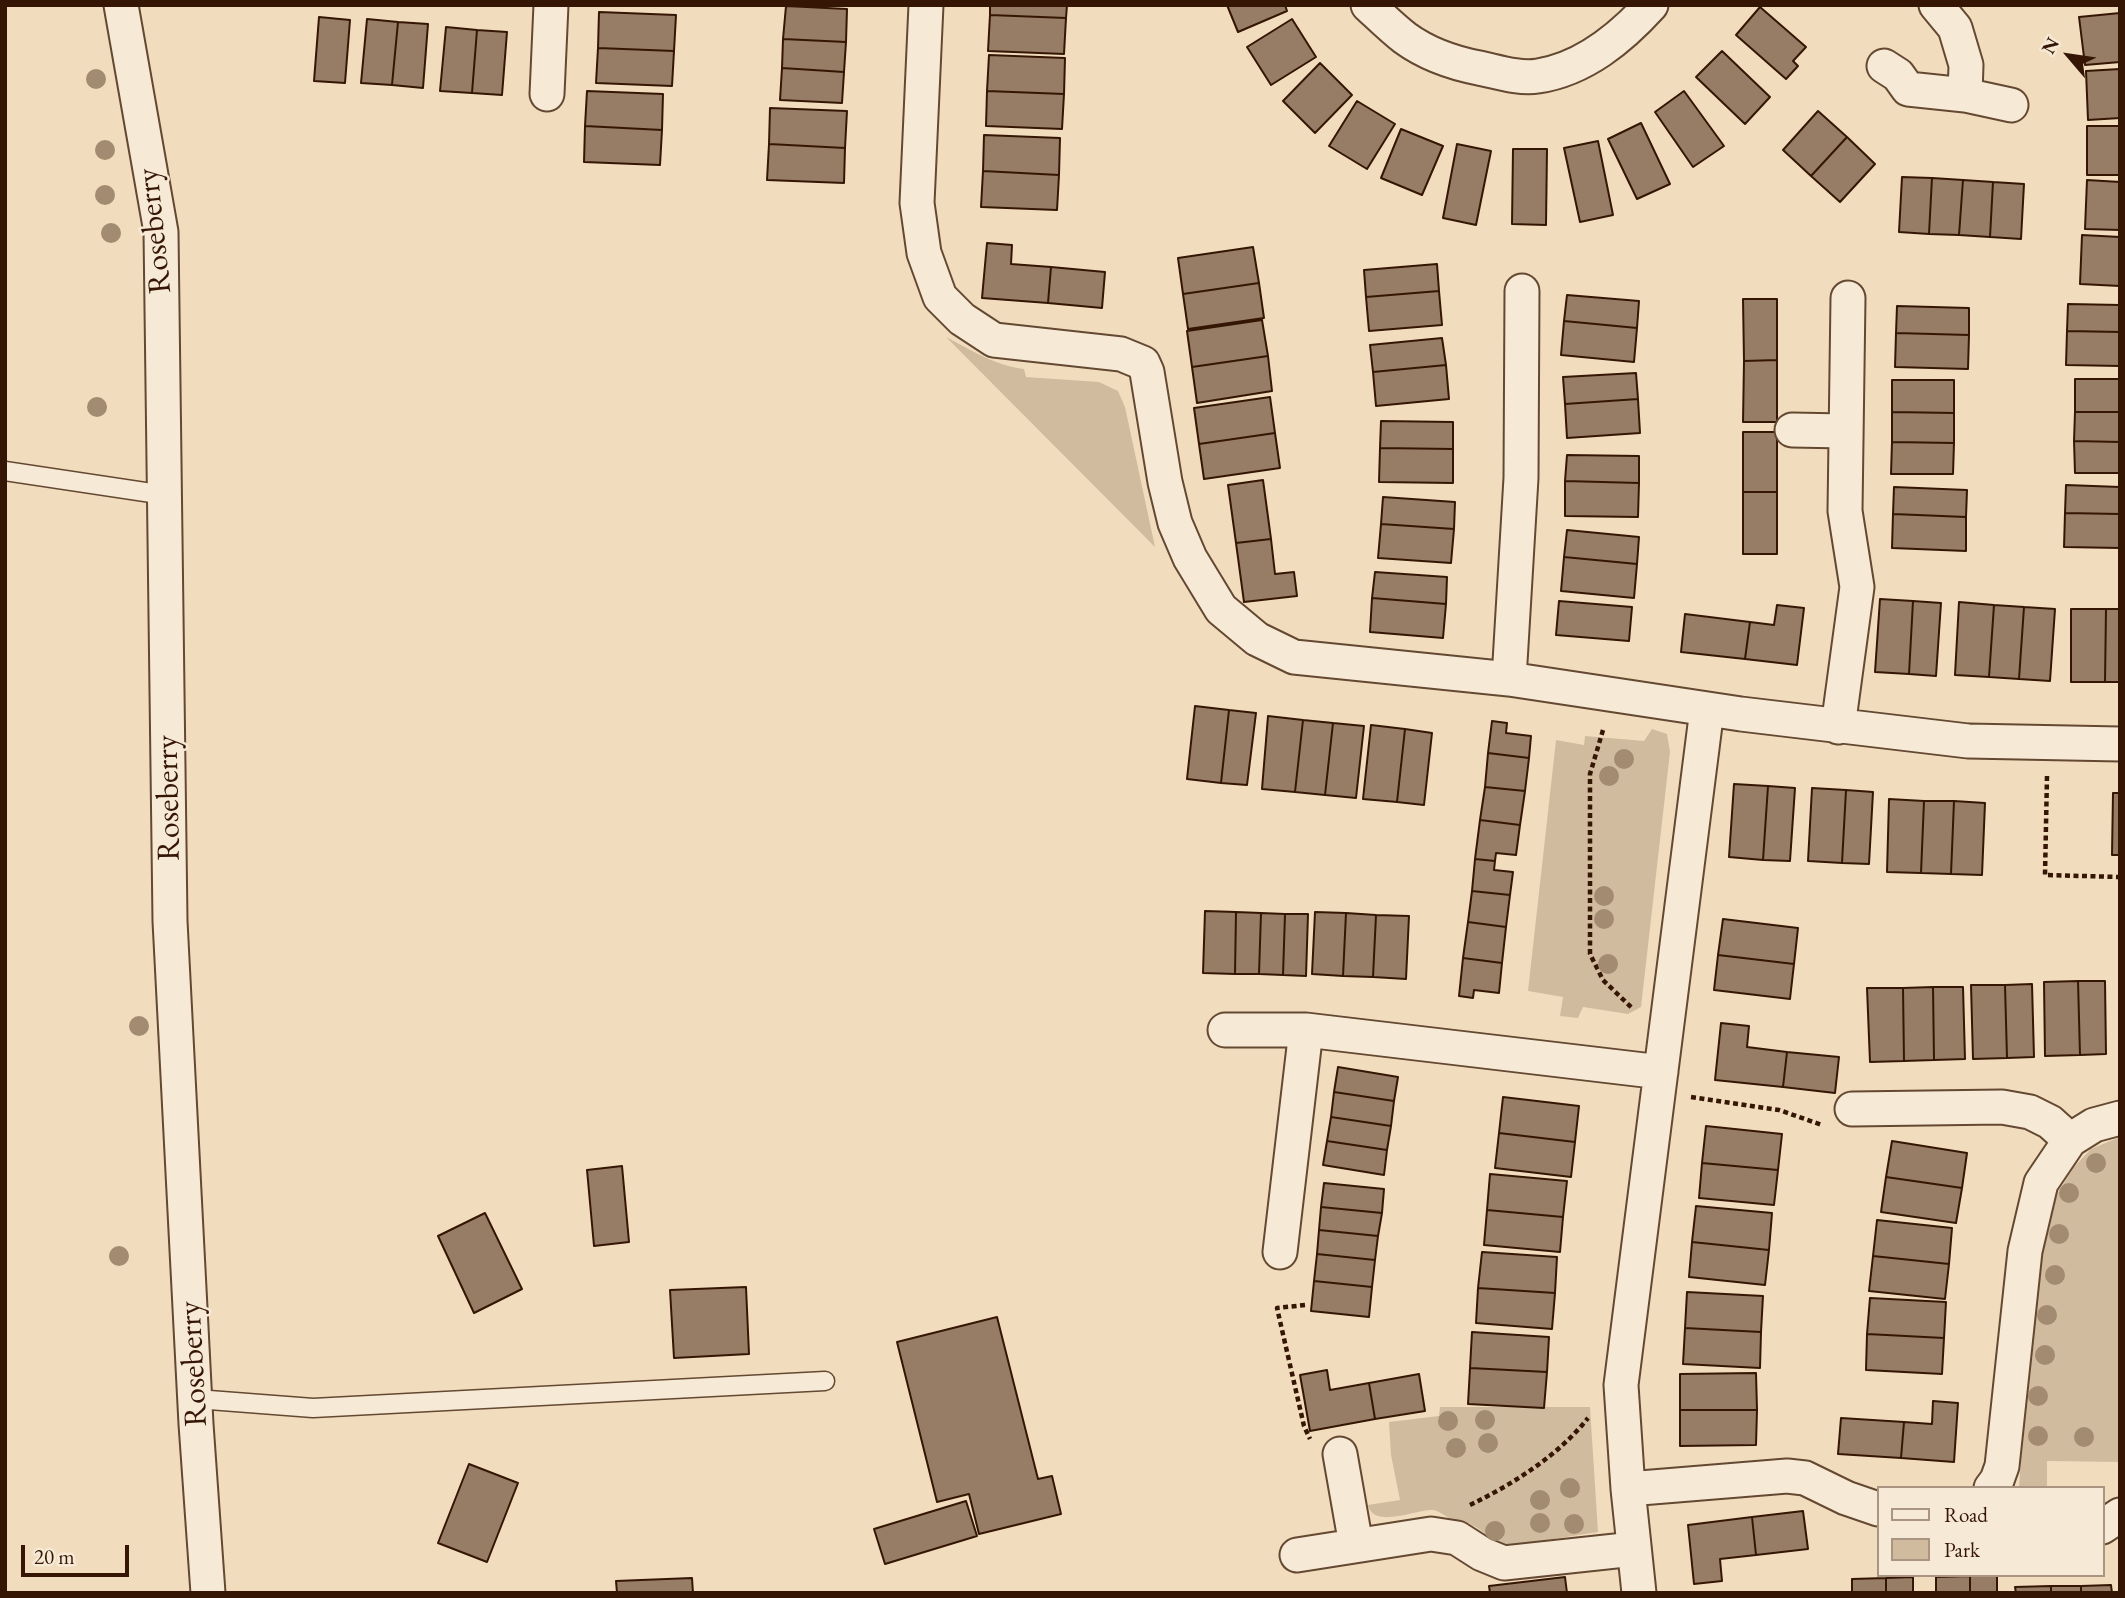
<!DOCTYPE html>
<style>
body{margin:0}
#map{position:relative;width:2125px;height:1598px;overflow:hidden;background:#f1ddbe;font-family:"EB Garamond",serif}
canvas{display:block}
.frame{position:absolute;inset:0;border:7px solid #351604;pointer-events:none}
.legend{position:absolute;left:1877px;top:1486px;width:228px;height:91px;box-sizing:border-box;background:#f6e9d5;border:2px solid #a99581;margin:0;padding:9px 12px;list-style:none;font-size:21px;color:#351604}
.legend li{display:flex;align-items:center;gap:14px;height:35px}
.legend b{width:35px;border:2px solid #a99581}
.north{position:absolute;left:2034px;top:21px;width:70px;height:70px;-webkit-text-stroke:5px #f6e9d5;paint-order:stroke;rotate:299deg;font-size:19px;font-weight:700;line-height:28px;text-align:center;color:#351604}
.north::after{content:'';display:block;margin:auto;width:24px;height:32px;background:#351604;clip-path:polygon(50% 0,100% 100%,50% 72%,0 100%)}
.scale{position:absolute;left:21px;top:1545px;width:108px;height:32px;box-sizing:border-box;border:4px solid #351604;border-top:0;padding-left:9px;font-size:21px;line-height:24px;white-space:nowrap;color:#351604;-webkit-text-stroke:5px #f6e9d5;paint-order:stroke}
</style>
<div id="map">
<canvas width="2125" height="1598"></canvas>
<div class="frame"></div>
<ul class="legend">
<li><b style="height:9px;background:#f6e9d5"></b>Road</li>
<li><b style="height:19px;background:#d1bb9e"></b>Park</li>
</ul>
<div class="north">N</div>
<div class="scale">20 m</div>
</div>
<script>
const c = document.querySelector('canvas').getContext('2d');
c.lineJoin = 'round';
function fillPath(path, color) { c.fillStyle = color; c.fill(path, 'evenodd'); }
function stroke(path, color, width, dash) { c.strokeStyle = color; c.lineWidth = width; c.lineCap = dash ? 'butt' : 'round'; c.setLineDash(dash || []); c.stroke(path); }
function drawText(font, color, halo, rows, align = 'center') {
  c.font = font + ' "EB Garamond",serif'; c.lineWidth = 5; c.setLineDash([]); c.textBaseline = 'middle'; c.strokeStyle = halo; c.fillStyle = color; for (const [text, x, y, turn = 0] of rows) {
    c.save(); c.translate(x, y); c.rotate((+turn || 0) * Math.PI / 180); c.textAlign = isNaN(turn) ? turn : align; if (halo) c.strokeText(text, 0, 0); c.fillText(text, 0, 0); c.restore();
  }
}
const green = new Path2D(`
 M946,337C971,350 996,366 1024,369L1026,377L1099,382L1118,391L1125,407L1155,547Z
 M1652,729L1667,734L1670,752L1641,1007L1628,1014L1583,1007L1578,1018L1560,1016L1563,997L1528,991L1556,740L1584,745L1585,736L1644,741Z
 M2120,1137V1462L2047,1461V1488H2019L2023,1427L2040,1265L2057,1194L2074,1167L2091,1149Z
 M1440,1407H1590L1598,1532L1509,1546C1490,1543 1488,1533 1472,1525C1466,1521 1458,1521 1451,1519C1445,1516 1438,1510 1432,1510C1415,1510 1373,1529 1368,1505L1400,1500L1391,1455L1389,1422L1439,1416Z`);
const building = new Path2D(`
 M990,5H1067L1066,18L990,15Z
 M1227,5H1285L1287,11L1238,32Z
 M786,6L847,9L846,42L783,39Z
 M1760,7L1806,47L1793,61L1798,66L1786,79L1736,35Z
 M599,12L676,15L674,51L598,48Z
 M2120,13V62L2085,65L2079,17Z
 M990,15L1066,18L1064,54L988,51Z
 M319,17L350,20L345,83L314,81Z
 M367,19L398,22L392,85L361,83Z
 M1292,19L1316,57L1271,85L1247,47Z
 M398,22L428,24L423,88L392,85Z
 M446,27L477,30L472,93L440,91Z
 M477,30L507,32L502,95L472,93Z
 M783,39L846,42L844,72L782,68Z
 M598,48L674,51L672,86L596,83Z
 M1722,51L1770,97L1745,124L1696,77Z
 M989,55L1065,58L1064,94L987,91Z
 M1320,63L1352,95L1315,133L1283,101Z
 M782,68L844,72L842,103L780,100Z
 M2120,69V118L2088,120L2086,71Z
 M587,91L663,94L662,130L585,126Z
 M987,91L1064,94L1062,129L986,126Z
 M1684,91L1724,146L1693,167L1655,112Z
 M1357,101L1395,124L1367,169L1329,146Z
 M770,108L847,111L845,148L769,144Z
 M1818,111L1847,137L1811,176L1783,150Z
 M1641,123L1670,184L1637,199L1608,139Z
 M585,126L662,130L660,165L584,162Z
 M2087,126H2120V175H2087Z
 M1401,129L1443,146L1422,195L1381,178Z
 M984,135L1060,138L1059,175L983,171Z
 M1847,137L1875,164L1840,202L1811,176Z
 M1598,141L1613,215L1580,222L1564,148Z
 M769,144L845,148L844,183L767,180Z
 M1457,144L1491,151L1476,225L1443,218Z
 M1513,149H1547L1546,225L1512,224Z
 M983,171L1059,175L1057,210L981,207Z
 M1902,177L1932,178L1929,234L1899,232Z
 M1932,178L1963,180L1959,235L1929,234Z
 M1963,180L1993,182L1990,237L1959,235Z
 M2087,180L2120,182V230L2085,229Z
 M1993,182L2024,184L2021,239L1990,237Z
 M2082,235L2120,237V286L2080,284Z
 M987,243L1012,245L1011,264L1051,267L1048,303L982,298Z
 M1253,247L1259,283L1183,294L1178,258Z
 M1437,264L1439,291L1366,297L1364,270Z
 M1051,267L1105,272L1102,308L1048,303Z
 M1259,283L1264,318L1188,329L1183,294Z
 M1439,291L1442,325L1369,331L1366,297Z
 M1567,295L1639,301L1637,328L1564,321Z
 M1743,299H1777V360L1744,361Z
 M2068,304L2120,305V332L2067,331Z
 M1897,306L1969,308V335L1896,333Z
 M1262,320L1268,356L1192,367L1187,331Z
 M1564,321L1637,328L1634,362L1561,355Z
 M2067,331L2120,332V366L2066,365Z
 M1896,333L1969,335L1968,369L1895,367Z
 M1442,338L1446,365L1373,372L1370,345Z
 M1268,356L1272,391L1197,403L1192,367Z
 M1777,360V422H1743L1744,361Z
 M1446,365L1449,399L1376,406L1373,372Z
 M1636,373L1638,399L1565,404L1563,377Z
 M2075,379H2120V412H2075Z
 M1892,380H1954V413L1892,412Z
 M1270,397L1275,433L1199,444L1194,408Z
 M1638,399L1640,433L1567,438L1565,404Z
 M1892,412L1954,413V443L1892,442Z
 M2075,412H2120V442L2074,441Z
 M1381,421L1453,422V449L1380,448Z
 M1743,432H1777V492H1743Z
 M1275,433L1280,468L1204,479L1199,444Z
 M2074,441L2120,442V473H2075Z
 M1892,442L1954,443L1953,474H1891Z
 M1380,448L1453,449V483L1379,482Z
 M1567,455L1639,456V483L1565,481Z
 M1263,480L1271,539L1236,543L1228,485Z
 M1565,481L1639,483L1638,517L1565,516Z
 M2066,485L2120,487V514L2065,513Z
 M1894,487L1967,490L1966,517L1893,514Z
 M1743,492H1777V554H1743Z
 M1383,497L1455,502L1454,529L1381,524Z
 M2065,513L2120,514V548L2064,547Z
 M1893,514L1966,517V551L1892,548Z
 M1381,524L1454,529L1451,563L1378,558Z
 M1567,530L1639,537L1637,564L1564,557Z
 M1271,539L1275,574L1294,572L1297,596L1244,602L1236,543Z
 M1564,557L1637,564L1634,598L1561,591Z
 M1375,572L1447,577L1446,604L1372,598Z
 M1372,598L1446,604L1443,638L1370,632Z
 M1880,599L1913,601L1909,674L1875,672Z
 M1559,601L1632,607L1629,641L1556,635Z
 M1913,601L1941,603L1936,676L1909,674Z
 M1959,602L1994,605L1989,677L1955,675Z
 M1777,605L1804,608L1797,665L1745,659L1750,622L1774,625Z
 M1994,605L2024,607L2019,679L1989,677Z
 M2024,607L2055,609L2050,681L2019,679Z
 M2071,609H2106L2105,682H2071Z
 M2106,609H2120V682H2105Z
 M1685,614L1750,622L1745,659L1681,652Z
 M1195,706L1229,710L1221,783L1187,779Z
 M1229,710L1256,713L1247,785L1221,783Z
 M1268,716L1303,720L1295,792L1262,789Z
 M1303,720L1333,723L1325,795L1295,792Z
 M1492,721L1507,723L1506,733L1531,736L1529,758L1488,753Z
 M1333,723L1364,726L1356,798L1325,795Z
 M1371,725L1405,729L1397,802L1363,799Z
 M1405,729L1432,733L1424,805L1397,802Z
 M1488,753L1529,758L1525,791L1485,787Z
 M1734,784L1768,786L1763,860L1729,857Z
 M1768,786L1795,788L1790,861L1763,860Z
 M1485,787L1525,791L1520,825L1480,820Z
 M1812,788L1846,790L1842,863L1808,861Z
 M1846,790L1873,792L1869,864L1842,863Z
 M2113,793H2120V855H2112Z
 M1889,799L1924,801L1921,873L1887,872Z
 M1924,801H1954L1951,874L1921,873Z
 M1954,801L1985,803L1982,875L1951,874Z
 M1480,820L1520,825L1516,855L1496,853L1495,861L1475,859Z
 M1475,859L1495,861L1494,870L1513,872L1510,895L1472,891Z
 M1472,891L1510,895L1506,927L1468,922Z
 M1205,911L1236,912L1235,974L1203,973Z
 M1236,912L1261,913L1259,974H1235Z
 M1315,912L1346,913L1343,976L1312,974Z
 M1261,913L1285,914L1283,975L1259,974Z
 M1346,913L1376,915L1373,977L1343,976Z
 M1285,914H1308L1306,976L1283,975Z
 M1376,915L1409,916L1406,979L1373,977Z
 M1723,919L1798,928L1794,964L1718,955Z
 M1468,922L1506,927L1502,963L1463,958Z
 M1718,955L1794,964L1790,999L1714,990Z
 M1463,958L1502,963L1499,993L1474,990L1473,998L1459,996Z
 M2078,981H2105L2106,1054L2080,1055Z
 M2078,981L2080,1055L2045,1056L2044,982Z
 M2032,984L2034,1057L2007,1058L2005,985Z
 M1971,985H2005L2007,1058L1973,1059Z
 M1933,987H1963L1965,1059L1934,1060Z
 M1933,987L1934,1060L1904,1061L1903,988Z
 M1867,988H1903L1904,1061L1870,1062Z
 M1721,1023L1749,1026L1747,1047L1787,1052L1783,1087L1715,1080Z
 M1787,1052L1839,1057L1835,1093L1783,1087Z
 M1338,1067L1398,1077L1394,1101L1334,1092Z
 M1334,1092L1394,1101L1391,1126L1331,1117Z
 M1503,1097L1579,1106L1575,1142L1499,1133Z
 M1331,1117L1391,1126L1387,1150L1327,1141Z
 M1706,1126L1782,1134L1778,1170L1702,1163Z
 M1499,1133L1575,1142L1571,1177L1495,1168Z
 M1327,1141L1387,1150L1384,1175L1323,1165Z
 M1892,1141L1967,1153L1962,1188L1886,1177Z
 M1702,1163L1778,1170L1774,1205L1699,1198Z
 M622,1166L629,1242L594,1246L587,1170Z
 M1490,1174L1567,1181L1563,1217L1487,1210Z
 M1886,1177L1962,1188L1956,1223L1881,1212Z
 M1324,1183L1384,1189L1382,1213L1321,1207Z
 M1696,1206L1772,1213L1769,1250L1692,1242Z
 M1321,1207L1382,1213L1378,1236L1319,1230Z
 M1487,1210L1563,1217L1560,1252L1484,1245Z
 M485,1213L522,1289L474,1313L438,1236Z
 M1877,1220L1952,1228L1949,1264L1873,1256Z
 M1319,1230L1378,1236L1375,1260L1317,1254Z
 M1692,1242L1769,1250L1765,1285L1689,1277Z
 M1482,1252L1557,1257L1555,1293L1478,1288Z
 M1317,1254L1375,1260L1372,1287L1314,1281Z
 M1873,1256L1949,1264L1945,1299L1869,1291Z
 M1314,1281L1372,1287L1369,1317L1311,1311Z
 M746,1287L749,1354L674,1358L670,1290Z
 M1478,1288L1555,1293L1552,1329L1476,1323Z
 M1687,1292L1763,1296L1761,1332L1685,1328Z
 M1870,1298L1946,1302L1944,1338L1867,1334Z
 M997,1317L1038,1479L1052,1476L1061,1514L979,1534L969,1494L937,1502L897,1342Z
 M1685,1328L1761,1332L1760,1368L1683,1364Z
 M1472,1332L1549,1337L1547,1372L1470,1368Z
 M1867,1334L1944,1338L1942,1374L1866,1370Z
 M1470,1368L1547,1372L1544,1408L1468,1404Z
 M1327,1370L1330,1390L1369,1383L1375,1419L1310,1431L1300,1375Z
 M1756,1373L1757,1410H1680V1374Z
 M1419,1374L1425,1411L1375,1419L1369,1383Z
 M1933,1401L1958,1403L1954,1462L1901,1458L1904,1422L1932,1424Z
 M1680,1410H1757L1756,1445L1680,1446Z
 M1841,1418L1904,1422L1901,1458L1838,1454Z
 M469,1464L518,1483L487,1562L438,1543Z
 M966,1501L977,1536L885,1564L874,1529Z
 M1803,1511L1808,1549L1756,1555L1752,1517Z
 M1752,1517L1756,1555L1720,1559L1722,1581L1694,1584L1688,1525Z
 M1997,1575V1593H1970V1576Z
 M1970,1576V1593H1936V1577Z
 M1565,1577L1567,1593H1490L1489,1586Z
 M1913,1577V1593H1886V1578Z
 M692,1578L693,1593H617L616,1581Z
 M1886,1578V1593H1852V1579Z
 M2111,1585L2112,1593H2081V1586Z
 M2051,1586H2081V1593H2051Z
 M2051,1586V1593H2016L2015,1587Z`);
const path = new Path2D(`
 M1603,730L1590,774V954L1603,980L1633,1009
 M2047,776L2045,875L2120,877
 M1691,1097L1779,1110L1822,1125
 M1305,1305L1277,1308L1304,1426L1310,1439
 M1470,1505C1513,1484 1558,1456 1588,1418`);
const service = new Path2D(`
 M5,471L165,495
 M196,1399L313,1408L825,1381`);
const minor = new Path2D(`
 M121,5L161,232L170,921L196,1424L208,1593
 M926,5L917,203L924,253L940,297L962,319L994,340L1121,354L1143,363L1147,372L1165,482L1175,523L1190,558L1221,609L1257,639L1294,657L1509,679L1741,714L1968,741L2120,744
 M1368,5C1380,16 1392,28 1405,38C1427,54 1453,63 1479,68C1498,72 1519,79 1538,76C1584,69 1621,38 1651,5
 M1884,66L1898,75L1908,89L1965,95L1966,65L1955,28L1936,5
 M547,94L551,5
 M1965,95L2011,105
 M1792,430L1845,431
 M1509,679L1521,478L1522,291
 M1838,727L1857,587L1845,511L1848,298
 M1225,1030H1306L1661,1072
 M1852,1109L2002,1107L2030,1112L2050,1122L2070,1140
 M1280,1252L1306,1030
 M1340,1454L1356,1545
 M1991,1488L1997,1480L2002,1466L2025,1251L2041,1183L2070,1140L2094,1125L2120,1118
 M1628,1489L1787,1476L1805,1478L1846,1498L1878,1509
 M2102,1527L2120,1515
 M1297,1555L1431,1534L1457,1538L1482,1554L1504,1563L1634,1549
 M1639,1593L1628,1489L1621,1385L1707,709`);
const trees = [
 [96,79],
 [105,150],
 [105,195],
 [111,233],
 [97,407],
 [1624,759],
 [1609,776],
 [1604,896],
 [1604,919],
 [1608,964],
 [139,1026],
 [2096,1163],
 [2069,1193],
 [2059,1234],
 [119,1256],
 [2055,1275],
 [2047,1315],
 [2045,1355],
 [2038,1396],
 [1485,1420],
 [1448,1421],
 [2038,1436],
 [2084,1437],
 [1488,1443],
 [1456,1448],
 [1570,1488],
 [1540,1500],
 [1540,1523],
 [1574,1524],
 [1495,1531]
];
const streetNames = [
 ["Roseberry",155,231,-96],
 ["Roseberry",169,798,-91],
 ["Roseberry",194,1364,-93]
];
fillPath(green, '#d1bb9e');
fillPath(building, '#977d65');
stroke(building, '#351604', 2);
stroke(service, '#644832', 21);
stroke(minor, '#644832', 37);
stroke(path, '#351604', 4.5, [5, 3.5]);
stroke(service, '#f6e9d5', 18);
stroke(minor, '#f6e9d5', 33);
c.fillStyle = '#a38b71';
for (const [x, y] of trees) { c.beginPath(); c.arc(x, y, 10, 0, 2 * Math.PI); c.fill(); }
drawText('32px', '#351604', '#f6e9d5', streetNames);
</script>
